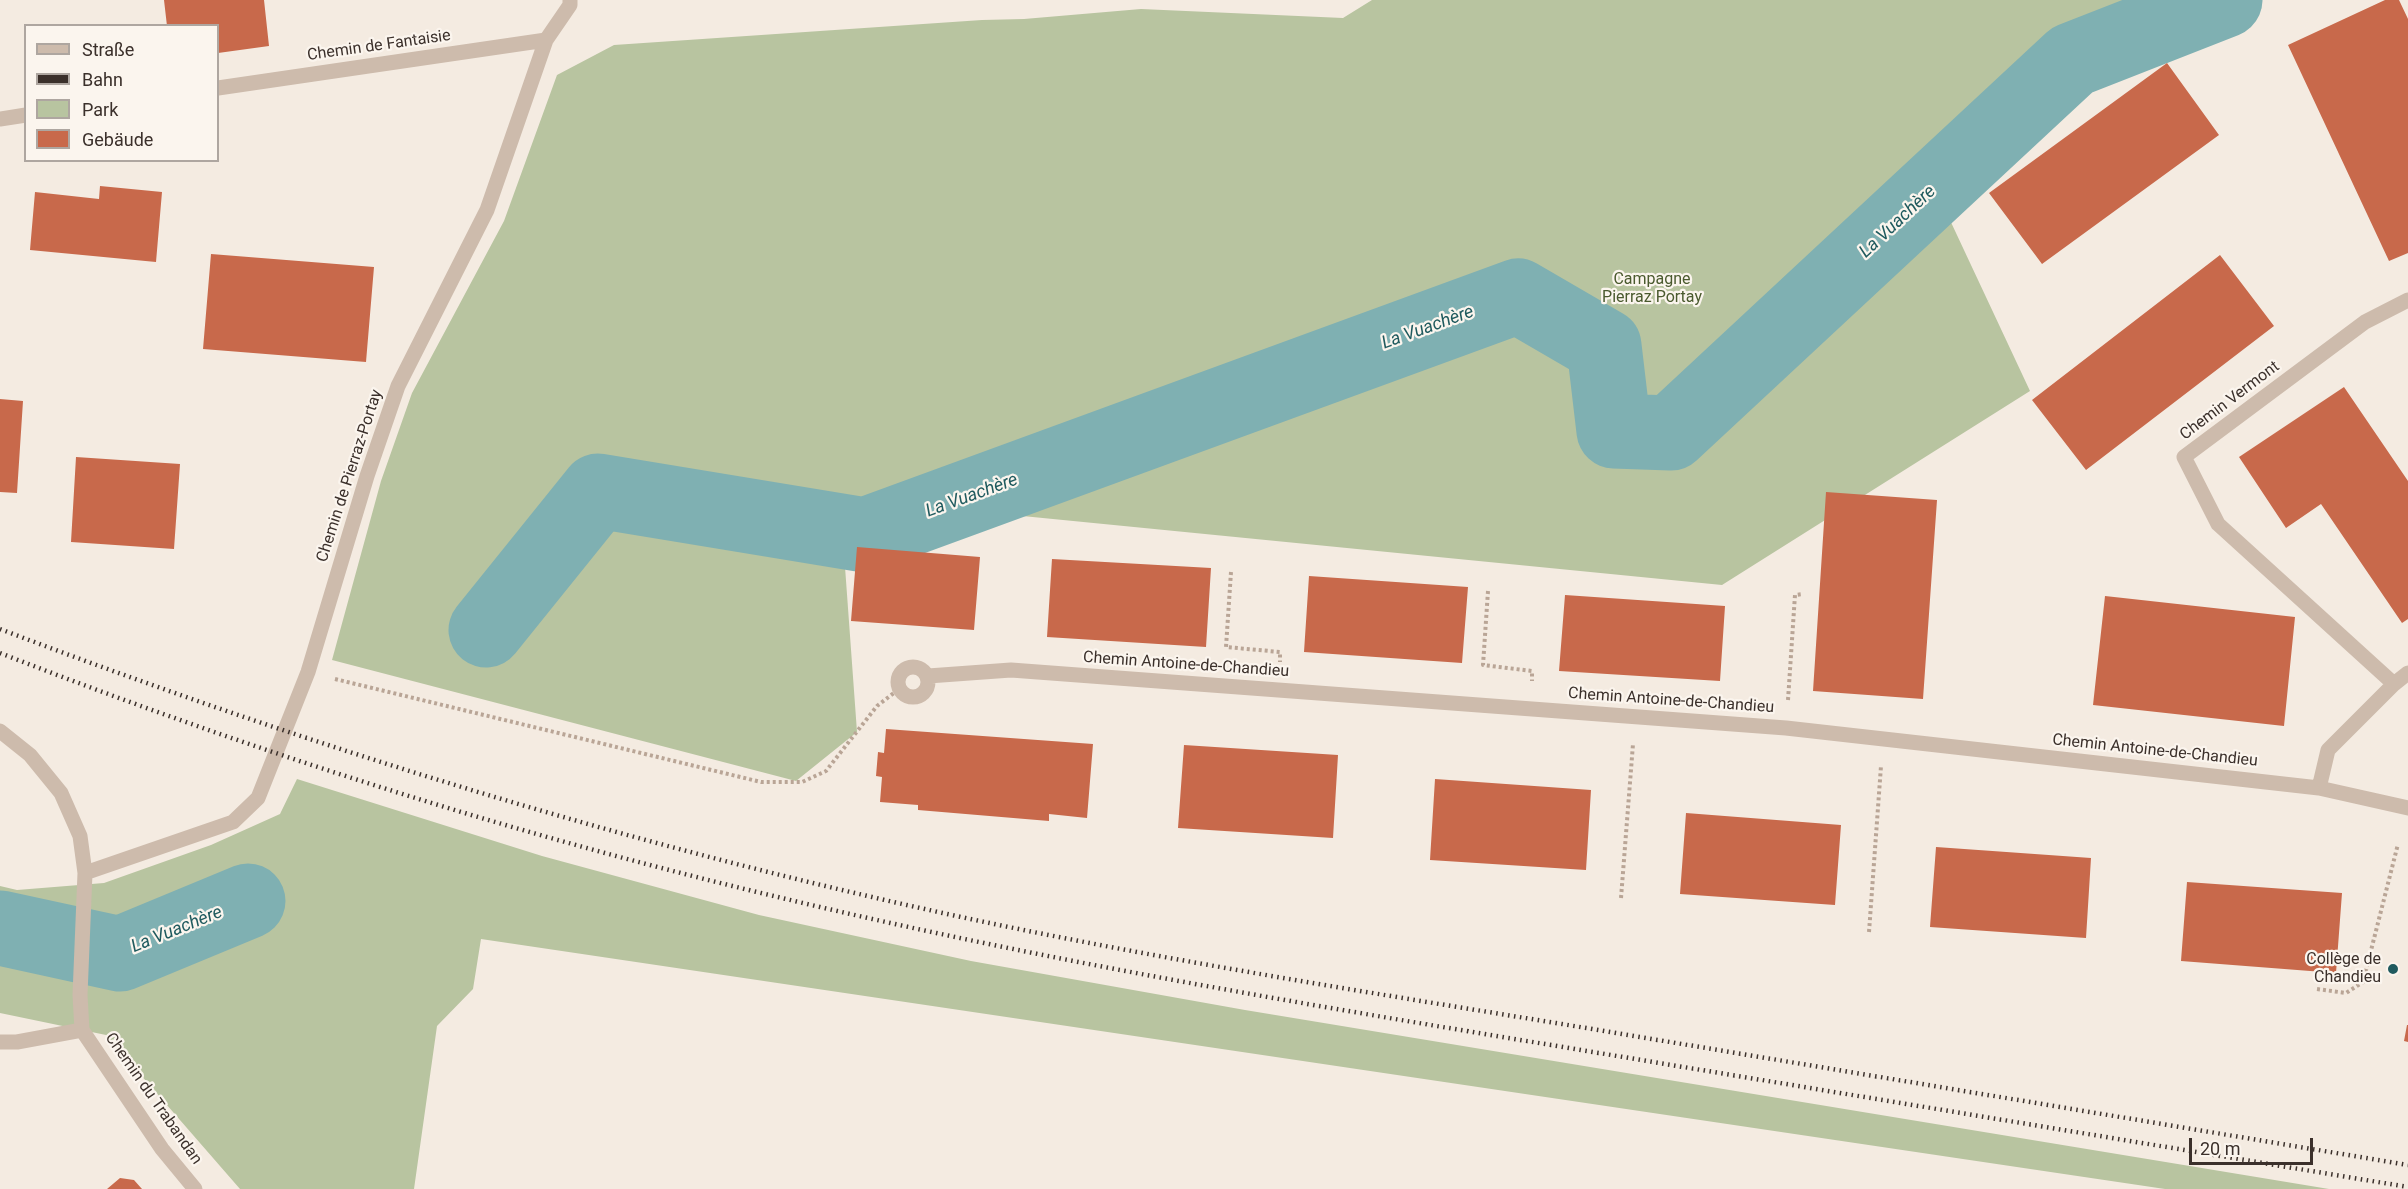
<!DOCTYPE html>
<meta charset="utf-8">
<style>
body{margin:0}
#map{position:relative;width:2408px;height:1189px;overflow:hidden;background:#f4ebe1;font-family:Roboto,sans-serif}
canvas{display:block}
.legend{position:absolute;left:24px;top:24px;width:195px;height:138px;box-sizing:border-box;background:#fbf5ee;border:2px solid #aea6a0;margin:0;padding:8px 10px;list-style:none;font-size:18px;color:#3b302b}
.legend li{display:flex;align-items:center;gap:12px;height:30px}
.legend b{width:30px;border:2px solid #aea6a0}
.scale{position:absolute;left:2189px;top:1138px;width:124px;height:27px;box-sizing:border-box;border:3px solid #3b302b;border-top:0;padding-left:8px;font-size:18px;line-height:21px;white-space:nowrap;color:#3b302b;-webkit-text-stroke:4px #fbf5ee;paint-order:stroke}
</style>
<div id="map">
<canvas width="2408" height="1189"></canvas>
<ul class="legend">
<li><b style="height:8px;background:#cdbbac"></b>Straße</li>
<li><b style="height:8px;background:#3b302b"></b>Bahn</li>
<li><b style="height:16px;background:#b8c4a0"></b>Park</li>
<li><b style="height:16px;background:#c8694b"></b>Gebäude</li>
</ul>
<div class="scale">20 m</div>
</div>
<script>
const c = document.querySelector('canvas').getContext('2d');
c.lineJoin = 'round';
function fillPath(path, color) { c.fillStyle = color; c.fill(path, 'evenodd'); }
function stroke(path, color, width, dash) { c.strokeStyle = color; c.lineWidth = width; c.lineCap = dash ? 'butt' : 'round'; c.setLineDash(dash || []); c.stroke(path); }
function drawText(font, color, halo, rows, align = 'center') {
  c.font = font + ' Roboto,sans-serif'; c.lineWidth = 4.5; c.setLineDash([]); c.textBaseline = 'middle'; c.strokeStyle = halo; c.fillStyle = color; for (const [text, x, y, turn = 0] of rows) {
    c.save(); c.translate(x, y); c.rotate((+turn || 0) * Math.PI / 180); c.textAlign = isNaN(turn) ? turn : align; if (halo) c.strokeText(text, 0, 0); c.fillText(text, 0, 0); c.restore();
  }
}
const green = new Path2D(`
 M1372,0H2210L2073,53L1934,186L2030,391L1722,585L840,498L857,732L796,781L332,660L381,481L412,393L504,221L557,75L614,45L982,20L1024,19L1141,9L1343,18Z
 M297,779L542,856L759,915L971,961L1245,1010L2329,1189H2165L481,939L473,989L437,1026L414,1189H240L106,1035L0,1013V886L17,890L104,883L211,845L280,814Z`);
const river = new Path2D(`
 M486,630L598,491L865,535L1518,296L1604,346L1614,431L1671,433L2072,60L2225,0
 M0,928L120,954L248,901`);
const building = new Path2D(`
 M164,0H264L269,46L218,53V26H167Z
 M2385,0H2399L2408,19V253L2389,261L2288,45Z
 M2167,63L2219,135L2042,264L1989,193Z
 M100,186L162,192L156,262L30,250L35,192L99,199Z
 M211,254L374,267L366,362L203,349Z
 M2220,255L2274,326L2086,470L2032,400Z
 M2344,387L2408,481V619L2402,623L2321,504L2286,528L2239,457Z
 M0,399L23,401L17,493L0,492Z
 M76,457L180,464L174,549L71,542Z
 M1826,492L1937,500L1923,699L1813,691Z
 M857,547L980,557L974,630L851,621Z
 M1052,559L1211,568L1206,647L1047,637Z
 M1309,576L1468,587L1462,663L1304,652Z
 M1565,595L1725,606L1720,681L1559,671Z
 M2105,596L2295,617L2284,726L2093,705Z
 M886,729L1093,744L1087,818L1049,814V821L918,810V805L880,802L882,777L876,776L878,752L884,753Z
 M1184,745L1338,755L1333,838L1178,828Z
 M1435,779L1591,790L1586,870L1430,860Z
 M1686,813L1841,825L1835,905L1680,894Z
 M1936,847L2091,858L2086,938L1930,927Z
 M2187,882L2342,893L2336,973L2181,961Z
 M2407,1025H2408V1042L2404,1041Z
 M120,1178L134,1180L142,1189H107Z`);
const path = new Path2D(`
 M1231,572L1226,647L1280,652V662
 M1488,591L1483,665L1532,671V681
 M335,679L761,782H802L826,771L877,706L899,689
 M1788,700L1795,595L1803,594
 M1621,898L1633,744
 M1869,932L1881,766
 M2317,989L2346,993L2363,982L2398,844`);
const lane = new Path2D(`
 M0,1042H17L82,1030`);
const street = new Path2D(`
 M218,88L546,40
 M0,119L26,115
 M898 682a15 15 0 1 1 30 0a15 15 0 1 1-30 0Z
 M928,676L1011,670L1786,728L2319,788L2408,808
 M2394,684L2218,524L2184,457L2365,322L2408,300
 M0,731L30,755L61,793L80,836L85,873L80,995L82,1030L162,1149L195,1189
 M2319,788L2328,750L2394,684L2408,673
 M85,873L233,822L258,798L308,672L367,476L398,386L487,210L546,40L570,5V0`);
const rail = new Path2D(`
 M0,629C318,750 643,849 975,920C1170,961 1366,992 1562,1024C1844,1071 2126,1118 2408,1165
 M0,653C254,752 516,835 782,898C1044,961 1309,1005 1575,1049C1852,1095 2130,1141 2408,1187`);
const markers = [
 [2393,969,6,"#1f5a5e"]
];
const streetNames = [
 ["Chemin de Fantaisie",379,46,-8],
 ["Chemin Vermont",2230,401,-37],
 ["Chemin de Pierraz-Portay",350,476,-72],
 ["Chemin Antoine-de-Chandieu",1186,665,4],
 ["Chemin Antoine-de-Chandieu",1671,701,4],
 ["Chemin Antoine-de-Chandieu",2155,751,6],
 ["Chemin du Trabandan",153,1099,55]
];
const parkNames = [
 ["Campagne",1652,280],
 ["Pierraz Portay",1652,298]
];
const poiNames = [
 ["Collège de",2381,960],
 ["Chandieu",2381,978]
];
const waterNames = [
 ["La Vuachère",1898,222,-43],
 ["La Vuachère",1428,328,-20],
 ["La Vuachère",972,496,-20],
 ["La Vuachère",177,930,-22]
];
fillPath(green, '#b8c4a0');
stroke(river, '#7fb0b2', 75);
fillPath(building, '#c8694b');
stroke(path, '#b9a596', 4, [3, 3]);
stroke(lane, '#cdbbac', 15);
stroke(street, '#cdbbac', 15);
stroke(rail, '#3b302b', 4.5, [1.5, 4.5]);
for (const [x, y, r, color] of markers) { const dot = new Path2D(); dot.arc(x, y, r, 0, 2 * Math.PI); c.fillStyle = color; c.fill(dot); stroke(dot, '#fbf5ee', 2); }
drawText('16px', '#3b302b', '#fbf5ee', streetNames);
drawText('16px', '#4a5a2e', '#fbf5ee', parkNames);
drawText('16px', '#3b302b', '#fbf5ee', poiNames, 'right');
drawText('italic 18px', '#1f5a5e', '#fbf5ee', waterNames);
</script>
